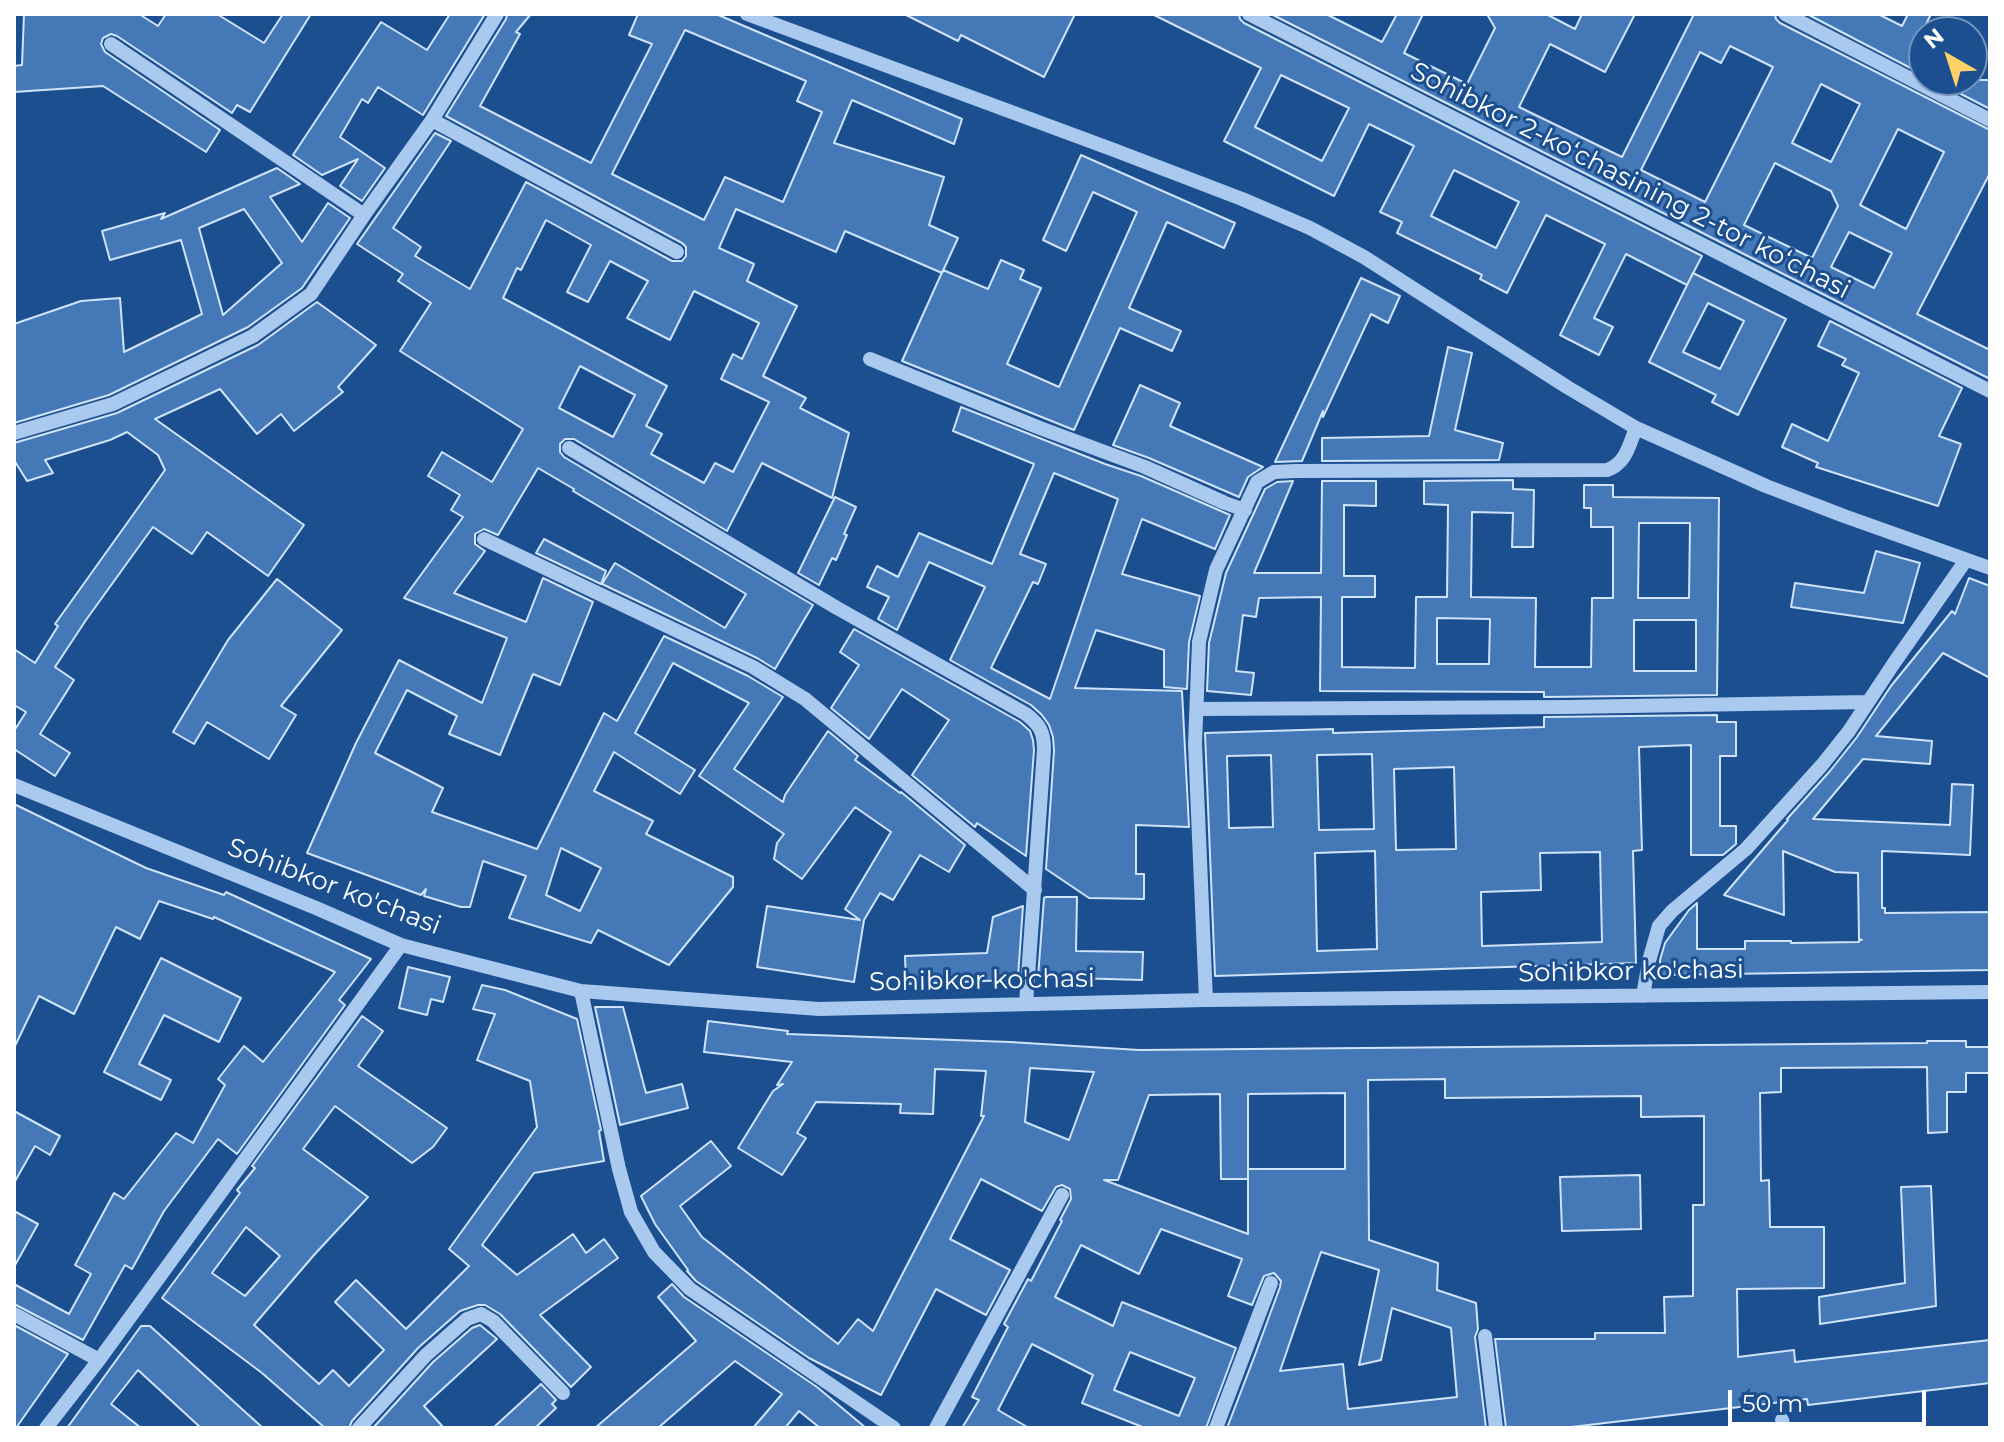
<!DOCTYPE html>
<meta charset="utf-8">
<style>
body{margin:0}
#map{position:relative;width:2004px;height:1442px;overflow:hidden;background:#1b4f8f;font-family:Montserrat,sans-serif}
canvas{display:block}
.frame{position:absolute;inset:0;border:16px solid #fff;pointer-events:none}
.north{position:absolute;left:1908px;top:16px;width:80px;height:80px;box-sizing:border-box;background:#1b4f8f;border:2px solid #7695bc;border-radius:50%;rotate:321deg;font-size:22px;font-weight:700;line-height:32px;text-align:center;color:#fff}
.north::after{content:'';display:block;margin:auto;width:28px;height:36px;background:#ffd166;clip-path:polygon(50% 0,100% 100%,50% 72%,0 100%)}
.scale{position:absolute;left:1728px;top:1390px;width:198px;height:36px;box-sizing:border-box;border:4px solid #fff;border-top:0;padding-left:10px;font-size:24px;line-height:28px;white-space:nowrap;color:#fff;-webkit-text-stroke:6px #1b4f8f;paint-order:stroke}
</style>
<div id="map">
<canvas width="2004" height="1442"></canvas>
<div class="frame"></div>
<div class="north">N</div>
<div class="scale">50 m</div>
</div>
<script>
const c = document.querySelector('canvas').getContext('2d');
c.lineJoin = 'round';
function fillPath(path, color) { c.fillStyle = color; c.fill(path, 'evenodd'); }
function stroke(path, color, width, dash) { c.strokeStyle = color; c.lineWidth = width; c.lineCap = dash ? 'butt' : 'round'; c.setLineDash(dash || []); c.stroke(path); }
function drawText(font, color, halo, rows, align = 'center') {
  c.font = font + ' Montserrat,sans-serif'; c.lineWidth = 6; c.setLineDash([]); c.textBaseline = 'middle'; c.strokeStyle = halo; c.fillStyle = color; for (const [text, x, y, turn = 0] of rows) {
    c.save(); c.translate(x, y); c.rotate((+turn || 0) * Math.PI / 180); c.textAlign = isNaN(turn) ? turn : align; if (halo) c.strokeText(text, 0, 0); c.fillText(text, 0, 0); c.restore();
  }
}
const building = new Path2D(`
 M24,14H139L158,26L166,14H217L264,43L283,14H311L250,112L237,105L232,113L117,36L111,34L103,38L101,44L105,52L220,130L206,152L103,86L14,92V66L22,65Z
 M450,14H485L423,115L378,87L368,103L362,99L340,137L385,168L362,201L340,186L358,159L322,175L293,155L381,22L427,50Z
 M507,14H531L516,32L520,34L480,106L591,163L652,44L629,35L638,14H716L962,119L954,144L852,100L834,143L944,177L929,225L958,238L942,273L845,231L836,252L736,209L719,248L754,264L747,281L797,306L763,376L806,398L800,408L849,433L832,498L762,463L727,531L574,439H565L560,444V452L564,457L813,605L775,669L757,658L602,584L615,563L725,628L746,594L573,491L574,489L538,468L498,535L484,529L475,534V544L485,551L454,593L526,622L543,578L593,602L560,685L533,674L500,755L449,734L457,716L407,690L375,753L443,788L432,812L537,849L604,713L617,721L664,636L748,676L783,697L734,769L783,802L785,795L828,731L858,756L855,760L900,793L901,792L965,845L949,872L920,855L893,900L880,893L864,920L854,982L757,967L767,906L860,920L845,909L891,832L855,807L802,879L774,859L777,843L784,834L699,776L749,703L673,663L635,733L695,770L680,794L614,752L594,791L653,821L646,834L733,877V887L669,965L598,930L591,943L509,918L526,876L483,861L470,907H461L424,896L426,889L421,895L307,853L356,743L399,660L482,703L507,638L404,598L463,517L451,510L460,495L428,476L442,452L492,482L523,429L400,351L431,303L398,281L403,274L357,244L435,133L451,141L393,228L421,247L415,256L470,289L526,182L672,261H682L686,256V247L682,243L446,116L506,19ZM685,30L806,81L797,101L822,112L783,202L725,177L704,220L612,174ZM546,220L591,245L567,292L588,302L610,261L648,281L627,318L670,340L694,291L759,323L742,359L733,354L721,379L769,402L733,472L715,463L704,483L651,454L662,434L646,426L667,386L503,298L517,268L521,270ZM580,366L635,395L613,437L559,408ZM561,848L601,868L580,911L546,895Z
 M904,14H1075L1044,77L961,35L958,41Z
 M1152,14H1239L1240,19L1244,23L1702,256L1687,285L1626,254L1594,318L1613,327L1599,355L1560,335L1605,244L1546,215L1507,293L1480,279L1482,275L1397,233L1402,222L1380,212L1414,146L1369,124L1334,196L1224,141L1261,68ZM1281,75L1349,108L1322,161L1255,127ZM1454,170L1519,202L1496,248L1431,216Z
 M1271,14H1326L1382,42L1397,14H1423L1404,53L1467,84L1495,28L1487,14H1546L1575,29L1582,14H1635L1605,72L1550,44L1519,107L1622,157L1694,14H1775L1776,19L1780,23L1990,130V173L1917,314L1990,350V379ZM1730,46L1773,67L1705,202L1641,170L1700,52L1721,63ZM1821,84L1860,104L1831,162L1792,143ZM1898,129L1944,152L1906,229L1860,205ZM1775,163L1831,191L1838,206L1812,258L1744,225ZM1849,232L1892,253L1874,288L1831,267Z
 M1807,14H1878L1902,26L1908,14H1931L1916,45L1924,50V75Z
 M1934,80H1990V109Z
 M1081,155L1235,223L1224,248L1167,222L1129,308L1181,331L1172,351L1120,328L1074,430L902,361L943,270L988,289L1001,260L1024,270L1020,279L1041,288L1007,364L1059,387L1137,212L1093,192L1066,251L1043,240Z
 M277,168L300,184L270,197L302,242L328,203L350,218L302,288L248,327L109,395L14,423V324L81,301L120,298L124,352L202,314L181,240L110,260L102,231L165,213L161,219ZM244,209L282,263L223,315L199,228Z
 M1693,273L1786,319L1738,415L1712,402L1716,395L1649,362ZM1708,303L1744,321L1720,369L1683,352Z
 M1361,278L1400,296L1388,323L1371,314L1323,417V411L1302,461L1275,462Z
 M317,302L376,345L338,387L343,392L294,431L281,414L257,434L220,389L155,419L304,525L268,576L207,532L192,554L153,527L86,620L55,667L74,680L40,734L70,753L55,776L14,749V731L26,712L14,705V649L35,663L58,626L55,624L165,470L158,455L127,432L110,440L45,460L53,473L27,481L14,460V443L117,413L258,345Z
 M1830,321L1962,388L1939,436L1961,444L1938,506L1816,467L1818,463L1782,447L1792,424L1828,441L1859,373L1842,365L1846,359L1818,346Z
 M1448,347L1472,353L1455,430L1503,443L1499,460L1322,461V438L1429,436Z
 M1140,385L1180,403L1170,426L1263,467L1248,477L1239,497L1149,458L1113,445Z
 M961,407L1105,464L1141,476L1230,515L1215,549L1142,519L1122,574L1200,596L1189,642L1187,689L1164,687V650L1096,630L1075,688L1182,691L1189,827L1136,825V874H1144V899L1089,898L1046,869L1054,751L1053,737L1049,725L1042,715L1031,705L950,660L985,587L929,562L897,630L878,619L889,597L867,587L877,566L898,577L919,533L992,564L1034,464L953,431ZM1054,473L1118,499L1050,699L991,668L1033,582L1038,584L1046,564L1020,554Z
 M1513,480V489L1534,490L1533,547H1512L1513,513L1472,512L1471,597L1536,598L1535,667H1591L1592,598H1613V527H1591V508H1584V485H1613V497L1719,498L1717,695L1544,697V692L1320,691L1321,597L1259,598L1256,617L1243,615L1236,671L1254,673L1251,695L1207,691L1209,643L1226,573L1265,489L1277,482L1293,481L1254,573H1321L1322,481H1376V506L1344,505V576H1375V597H1342V667L1415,668L1416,597H1447L1448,505L1424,504V481ZM1639,523H1690L1689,598H1638ZM1437,618L1490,619L1489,664H1437ZM1634,620H1696V671H1634Z
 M835,497L856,507L844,534L847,535L836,560L832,558L819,585L798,573Z
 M544,539L606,571L601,584L536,553Z
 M1876,551L1920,563L1903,623L1791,607L1795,583L1864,593Z
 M1969,578L1990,586V678L1943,653L1876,736L1932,741L1930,764L1863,759L1813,819L1950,825L1952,784L1973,785L1970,855L1882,851V908H1885V913L1990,912V970L1660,975V960L1665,943L1689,910L1697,903V949H1745V941H1791V943L1859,942V940H1862L1859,939L1858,873L1835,872L1783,851L1784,915L1724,895L1788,820L1787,819L1830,771L1857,737L1891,686L1952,611L1955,614Z
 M277,579L342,630L281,706L296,715L269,759L207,722L194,744L173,732L228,640Z
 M854,629L1020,722L1030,731L1033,740L1034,750L1026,856L977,823L975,827L912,775L949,720L902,689L869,739L831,708L859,665L840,652Z
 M1717,715V722H1736V756H1720V826H1736V844L1723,855H1691V745L1639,747L1642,850L1633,851L1636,963L1215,976L1205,733L1333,729V733L1544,727V717ZM1372,754L1374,829L1319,830L1317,755ZM1271,755L1273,827L1229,828L1227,756ZM1454,767L1456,849L1396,850L1394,769ZM1375,851L1377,949L1317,951L1315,853ZM1600,852L1602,942L1482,946L1481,892L1541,890L1540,853Z
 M14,804L146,868L224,895L226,892L371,959L339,1000L345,1005L237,1154L218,1139L164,1211L132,1269L125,1265L83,1340L14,1304V1284L69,1314L91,1274L75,1265L114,1193L124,1199L176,1133L193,1143L225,1085L218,1079L244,1046L263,1062L335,972L214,917L213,919L159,901L140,939L116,927L74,1014L39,996L14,1048Z
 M1046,897H1077L1076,951L1143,952L1142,980L1038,977L1044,898Z
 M1023,906L1018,977H1013L1012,980L906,984L905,956L987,953L993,917Z
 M161,958L241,998L219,1042L164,1015L139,1064L171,1080L161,1100L104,1072Z
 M408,967L450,977L443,1002L431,999L427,1015L399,1008Z
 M482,985L505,990L577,1019L601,1130L599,1131L604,1161L534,1173L482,1245L517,1275L573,1234L586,1253L604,1239L618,1258L540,1315L591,1367L571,1387L500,1314L485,1305H478L460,1311L419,1347L352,1421L349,1428H325L262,1373L162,1298L240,1193L237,1190L255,1168L252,1166L362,1016L383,1031L358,1066L447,1128L433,1147L412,1163L335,1106L303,1149L368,1197L314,1255L254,1325L319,1384L333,1370L349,1386L384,1350L335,1302L356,1280L406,1329L469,1266L449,1249L537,1127L530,1081L477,1060L495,1014L473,1009ZM246,1227L280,1256L245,1296L212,1273Z
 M595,1007H623L646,1093L682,1084L688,1108L620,1125Z
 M708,1021L788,1031L787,1034L1010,1042L1139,1050L1927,1043V1041H1966V1047H1990V1073H1966V1092H1947V1132L1928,1133L1927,1067L1781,1068V1092L1760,1093L1761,1181L1769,1180L1770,1227H1824V1288L1737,1289L1738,1357L1794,1350L1795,1362L1990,1340V1383L1808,1405L1807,1399L1563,1428H1506L1495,1339H1595V1333H1665L1664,1297L1693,1296V1205H1704V1116L1641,1117V1096L1445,1098V1079L1368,1080L1369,1240L1438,1263L1437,1290L1476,1303L1478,1329L1475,1337L1486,1428H1227L1255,1355L1280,1287L1281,1281L1274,1273L1264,1276L1252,1305L1228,1296L1242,1259L1161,1229L1139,1274L1081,1245L1055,1297L1113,1326L1122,1302L1236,1348L1206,1428H1145L1082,1403L1093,1375L1032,1344L998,1410L1029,1428H962L979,1400L972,1397L1008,1327L1004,1324L1028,1279L1031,1281L1062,1221L1060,1220L1071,1199L1070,1189L1062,1185L1056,1187L1042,1211L981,1179L950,1239L1010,1270L986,1315L936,1289L881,1395L809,1358L696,1281L687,1271L688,1270L655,1224L641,1196L711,1141L731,1166L680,1206L702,1237L838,1344L858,1319L873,1331L984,1116H981L986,1071L935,1069L933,1114L900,1113L901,1104L816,1102L797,1133L806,1138L782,1175L738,1148L773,1091L783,1084L777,1085L792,1062L704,1052ZM1030,1068L1094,1072L1069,1140L1025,1122ZM1345,1093V1169H1248V1179V1094ZM1220,1094L1221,1179H1248V1234L1104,1180H1118L1149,1095ZM1321,1252L1379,1270L1359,1365L1381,1360L1392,1308L1451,1328L1457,1397L1348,1409L1343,1364L1280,1371ZM1130,1352L1195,1378L1179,1416L1114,1390Z
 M14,1111L60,1136L50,1155L35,1146L14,1183Z
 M1640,1175L1641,1229L1562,1231L1560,1177Z
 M1931,1186L1936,1306L1820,1324L1819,1297L1905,1283L1901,1187Z
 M14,1211L38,1224L14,1267Z
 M672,1284L684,1297L817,1387L866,1428H820L799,1411L785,1428H753L782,1394L735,1361L658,1428H595L696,1341L658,1297Z
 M14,1325L68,1354L16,1428H14Z
 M480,1325L497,1339L424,1406L444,1428H373L433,1362L472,1328Z
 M141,1326H150L263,1428H201L138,1370L111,1404L141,1428H67Z
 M541,1384L556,1400L552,1404L556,1408L535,1428H493Z`);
const minor = new Path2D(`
 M747,14L1114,150L1242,199L1310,228L1364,257L1567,387L1636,428L1766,486L1844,516L1990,568
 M1249,14L1990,391
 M1785,14L1990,120
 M111,44L364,215
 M432,120L677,252
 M870,359L1040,428L1145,467L1225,503L1245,510
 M14,433L113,404L253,336L311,294L364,215L432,120L497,14
 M569,448L837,608L1026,714C1040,725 1044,732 1044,750L1026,1004
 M484,539L753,667L805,699L1035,890
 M1197,709L1568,707L1868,702
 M14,785L316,908L401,945L581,991L819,1009L1206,1000L1990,992
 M581,991L619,1169L631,1212L654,1252L690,1289L894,1428
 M1643,996L1649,961L1659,926L1672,911L1746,849L1822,765L1849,731L1894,663L1966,560
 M1206,1000L1195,744L1199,642L1216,570L1257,482L1274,472L1295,471L1607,470C1626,464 1629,445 1636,428
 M14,1314L99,1360
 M1485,1336L1496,1428
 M1782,1420L1784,1428
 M46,1428L99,1360L401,945
 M359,1428L426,1355L467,1319L481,1314L493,1321L563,1393
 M936,1428L1062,1195
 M1216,1428L1271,1283`);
const streetNames = [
 ["Sohibkor 2-ko‘chasining 2-tor ko‘chasi",1630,181,27],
 ["Sohibkor ko'chasi",334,887,21],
 ["Sohibkor ko'chasi",1631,972,-1],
 ["Sohibkor ko'chasi",982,981,-1]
];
fillPath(building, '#4478b7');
stroke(building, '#cfe3fa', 2);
stroke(minor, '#a9c9ee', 14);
drawText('26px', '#fff', '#1b4f8f', streetNames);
</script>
